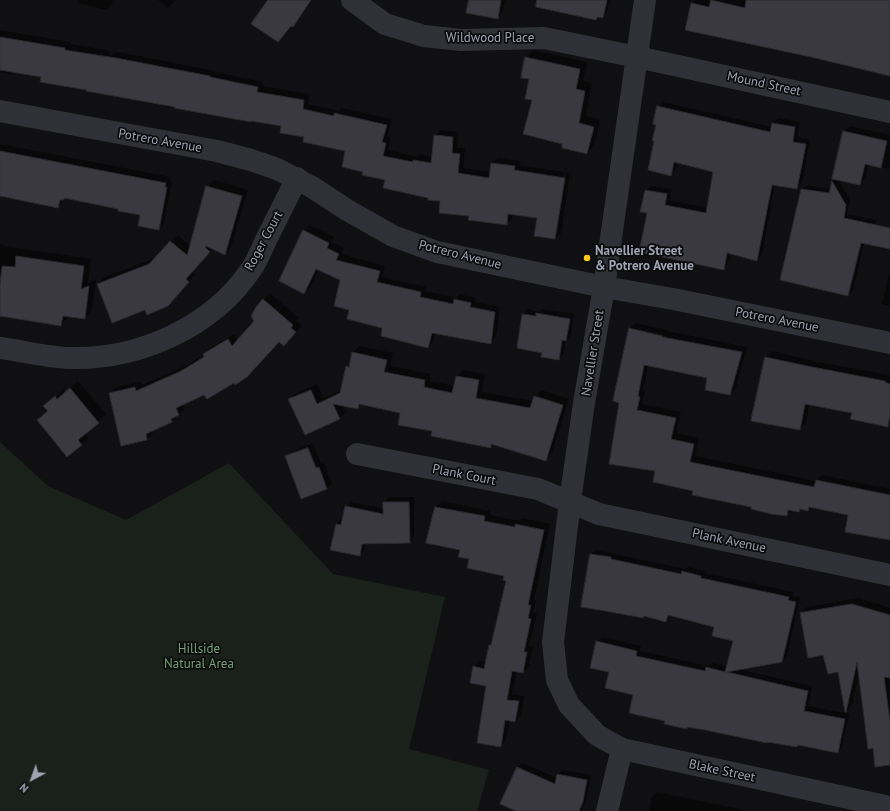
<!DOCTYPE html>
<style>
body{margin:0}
#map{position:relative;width:890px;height:811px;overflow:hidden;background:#100f11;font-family:"PT Sans",sans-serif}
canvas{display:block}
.north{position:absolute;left:12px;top:759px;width:40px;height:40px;-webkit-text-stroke:3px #0b0b0c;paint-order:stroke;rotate:221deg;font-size:11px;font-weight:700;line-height:16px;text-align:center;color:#9fa4b3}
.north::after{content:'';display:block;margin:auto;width:14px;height:18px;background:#9fa4b3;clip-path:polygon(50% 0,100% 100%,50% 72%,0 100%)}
</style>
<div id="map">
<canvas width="890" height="811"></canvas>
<div class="north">N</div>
</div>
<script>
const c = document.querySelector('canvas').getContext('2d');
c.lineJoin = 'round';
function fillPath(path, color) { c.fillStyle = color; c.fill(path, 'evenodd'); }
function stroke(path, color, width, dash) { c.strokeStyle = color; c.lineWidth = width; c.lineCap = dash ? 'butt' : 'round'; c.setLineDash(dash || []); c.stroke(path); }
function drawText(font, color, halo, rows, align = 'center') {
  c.font = font + ' "PT Sans",sans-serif'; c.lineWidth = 3.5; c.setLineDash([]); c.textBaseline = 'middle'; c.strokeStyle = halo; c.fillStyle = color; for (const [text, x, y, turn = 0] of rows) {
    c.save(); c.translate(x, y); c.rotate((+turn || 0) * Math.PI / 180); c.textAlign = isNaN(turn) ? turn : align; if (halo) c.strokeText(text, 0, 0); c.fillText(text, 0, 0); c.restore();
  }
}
const green = new Path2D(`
 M0,442L48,486L126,520L229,463L333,574L445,597L409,749L489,770L477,811H0Z`);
const shadow = new Path2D(`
 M79,0H113L111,5L106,10L78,3Z
 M158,0H176L168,8Z
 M274,0H312L297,21L293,26Z
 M470,0H505L502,13L497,18Z
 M542,0H610L607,12L602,17L598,16L596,18Z
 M695,0H890V75L692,3Z
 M0,30L70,42V44L111,51L109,58L115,52H119L215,71V72L263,82L262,86L309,94L308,104L339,111L341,108L392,119L387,137L391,138L388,150L418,157L420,154L433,157L435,136L441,130L458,132L457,148H465L463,168L491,172L492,163L498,158L520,161L519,165L570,173L561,233L555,238L538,217L513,213L512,219L506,224L470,215L441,200L429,197L364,171L346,150L305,136L282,125L42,76L15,72L11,75L0,72ZM564,173H566L557,233H555Z
 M533,50L587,62L583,81L592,83L586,116L600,120L594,146L587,153L564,143L533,99L526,58Z
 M663,102L772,127L773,123L778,118L800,122L797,137L810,140L802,183L797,188L775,184L762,255L757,260L731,253L728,264L723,269L649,213L646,191L651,186L672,189L671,193L648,190V192L671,195L670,200L708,208L714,171L677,162L676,169L671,174L657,124L658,107Z
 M850,126L890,135V169L869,164L865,178L859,184L838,179L850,200L847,214L876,220L872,239L864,243L853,290L848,295L802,190L807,185L831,189L833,181L835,179L844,132Z
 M0,144L171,177L170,181L172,182L164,223L159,229L141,215L120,208L66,197L58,207L0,187Z
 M214,180L248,190L231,247L225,254L213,248L192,272L195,275L174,298L145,309L98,284L105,277L156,258L178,235L190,246L207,187Z
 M309,225L334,237L331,242L344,248L341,254L385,266L382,277L426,287L425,291L456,298L460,294L476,298L475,302L500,307L496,337L490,343L435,332L433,342L427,347L383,328L350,309L342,279L319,269L310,287L304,293V231Z
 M0,244L3,245V246L91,259L88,283L96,280L92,310L84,318L68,315V317L61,325L0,316Z
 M890,270V306L882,304Z
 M270,293L299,318L296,321L302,326L284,345L279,341L234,381L183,404L185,408L179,415L172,421L152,429L153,433L147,439L110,394L116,387L141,382L142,385L188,365L204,355L210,348L234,334L238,340L256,321L257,307Z
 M528,309L539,312L542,309L574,314L571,335L566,340L563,354L558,359L543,352L518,347L523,314Z
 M635,323L667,330V331L747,347L736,388L730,394L708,377L648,365L643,391H645L642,404L681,412L676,433L699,438L695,456L816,481L822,475L890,489V539L850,515L812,506L808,510L802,508L799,511L792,510L787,515L695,490L656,470L620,402L630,329ZM633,328L667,336V338L633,330Z
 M359,346L393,353L390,366L431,374L430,381L455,386L457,376L463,370L485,374L482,392L533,401L535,397L541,390L569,399L552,453L545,460L494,443L490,447L434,430L402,412L362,403L357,408L343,405L346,412L340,418L290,399L296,393L317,384L324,398L342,390L347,367L351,363L353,353Z
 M772,351L818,362L890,375V426L852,418L853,412L809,404L806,423L800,429L752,420L766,357Z
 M78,381L106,414L85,433L89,437L81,444L45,406L63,390L65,392Z
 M313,443L321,464L324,463L332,483L327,488L286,457L291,452Z
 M389,497H414V537L409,542L366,543L364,550L359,555L336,524L341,519L343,520L346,507L351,502L384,509V502Z
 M442,501L490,511V515L520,521L522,518L550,524L534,599L536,600L533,612L537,613L529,646H533L529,666L523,672L517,670L512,694L524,696L521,715L515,721L510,720L506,740L500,746L487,685L474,667L480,661L487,662L490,645L493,642L508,580L505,575L470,558L461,549L436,507Z
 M596,550L685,569L688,567L706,571L705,573L793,592V596L800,597L787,656L782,661L738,669L812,686L808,706L849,714L842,747L838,752L799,744L797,746L688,726L687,728L666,720L634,694L610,671L597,642L602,637L641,646L640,651L708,666L712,663L728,666L735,640L715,626L671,615L666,621L645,616L643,617L591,554Z
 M859,598L890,608V764L874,747L859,672L852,705L846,711L839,671L824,654L801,613L807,607Z
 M522,763L557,778L558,774L563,770L591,775L587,797L581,811H518V767Z
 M657,792L749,811H649L651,798Z`);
const building = new Path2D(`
 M268,0H311L293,27L291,26L278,42L251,24Z
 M469,0H501L498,19L466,13Z
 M537,0H607L603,18L597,17L596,20L536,7Z
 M711,0L745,8L746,0H890V76L811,57L685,30L691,3L709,7Z
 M0,37L65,48V50L116,58L210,76V77L258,87L257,92L304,100L303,109L334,116V113L387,125L382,142L386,143L383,156L413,162V160L431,163L434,135L453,137L452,153L460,154L458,173L489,178L491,163L515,166L514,170L565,178L555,239L534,236L537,218L508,214L507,225L468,220L469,216L439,213L440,201L428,200V198L383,188L385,180L362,175L363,172L342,167L345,151L303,142L304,137L280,133L281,126L251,121V122L174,108L175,107L86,91L87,90L40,82L41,77L0,70Z
 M525,57L580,69L576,89L585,91L579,123L594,127L587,154L562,148V144L523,134L532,100L525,99L529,79L521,78Z
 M657,106L770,132L772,123L795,127L793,142L806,144L797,189L772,185L757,261L727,253L724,270L639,252L647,213L640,212L645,190L667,194L665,205L706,213L713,172L674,162L671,176L648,170L654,141H652L656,125L653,124Z
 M843,131L887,141L881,168L865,164L860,185L832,179Z
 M0,151L166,183L165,187H167L159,230L138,226L140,215L118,211V209L64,198V200H60L58,208L0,196Z
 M832,181L846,205L844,218L890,228V249L861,243L848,296L780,280L801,189L829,193Z
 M206,186L242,196L225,255L206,246L205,247L210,252L186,279L189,282L168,306L147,315L145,310L112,323L97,284L149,264L170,241L187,255Z
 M303,230L329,243L327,248L339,254L336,260L380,271L377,282L421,292L420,297L453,304L454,299L471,303L470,307L495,312L491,344L432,333L428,348L381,336L382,328L347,319L349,310L334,306L340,280L316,269L304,294L279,281Z
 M16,256L84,266L81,289L89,286L85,319L63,316L61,326L0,316V284L2,266L15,267Z
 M263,299L293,325L291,328L296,332L284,346L279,342L247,377L235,385L234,383L207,399L204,395L176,408L179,415L171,419L172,422L146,434L147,440L121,446L109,393L135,387L136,391L181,371L204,357L203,354L228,339L232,346L254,321L251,316L256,307Z
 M536,313L570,319L566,341L562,340L559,360L541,357L542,353L517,348L522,314L536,316Z
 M629,328L662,336V337L742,352L730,395L705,390L707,378L644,365L638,396L640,397L637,410L676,418L671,439L694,444L690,462L814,487L816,480L890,495V540L845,532L848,515L809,507L808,511L800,509L799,512L788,510L787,516L771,514L751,509V507L692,495L693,491L653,482L655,471L609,464L619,403L613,401Z
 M352,352L387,360L384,372L425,380L424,387L452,393L456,376L479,380L476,398L530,408L534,396L563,405L546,461L491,444V448L431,436L432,431L398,425L400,413L359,404L358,409L333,404L340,419L305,435L288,399L311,390L317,404L340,393L346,366L349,367Z
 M765,357L812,367L885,381V382L890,384V414L888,427L850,419L852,413L805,404L800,430L751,421Z
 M70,388L99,423L78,440L82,445L67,457L37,420L48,411L43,406L55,396L57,399Z
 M308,448L316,468L319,467L327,489L301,499L285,456Z
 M383,502H409L410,543L362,544L360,556L330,550L336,524L341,525L345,506L383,514Z
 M435,507L485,516L484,521L515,527V524L544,530L528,605H531L528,618L531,619L524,652H527L523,673L512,671L507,700L519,701L515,722L505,720L501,747L477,743L486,686L470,683L473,666L484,669L489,645H491L506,581L503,580L504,576L467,568L469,559L458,557L460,550L426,543Z
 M590,554L611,557V559L681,574L682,571L701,576V578L789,597L788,600L796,602L782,662L727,672L808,691L804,711L845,719L838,753L798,745L797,747L767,742V743L705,730L687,727V729L664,724L665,721L629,713L633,695L605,688L609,672L590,668L596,641L637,651L636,656L705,671L706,667L725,672L733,641L712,636L714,627L668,615L666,622L644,616L643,618L600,610L581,607Z
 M852,604L890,615V678L884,677L890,721V765L875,767L873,748L868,749L857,662L846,712H845L838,672L828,674L823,655L808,658L800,613Z
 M517,767L555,784L557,774L587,780L583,802L579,811H516L500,804Z`);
const minor = new Path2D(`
 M352,0L385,24L424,36L461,40L544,38L637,57L890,112
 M645,0L604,287L584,403L570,501L553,642L557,680L569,705L597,735L622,749L890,807
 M0,111L217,151L251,160L277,169L312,187L347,210L393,236L437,252L604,287L673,299L890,343
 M0,348C23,351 46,357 69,358C139,360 213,327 252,268C258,259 262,248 267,238C277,218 287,198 297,178
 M357,454L538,489L599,514L890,575
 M607,811L622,749`);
const markers = [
 [587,258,4,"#ffc71a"]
];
const streetNames = [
 ["Wildwood Place",490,38],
 ["Mound Street",764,84,12],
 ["Potrero Avenue",160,141,10],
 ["Roger Court",264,241,-62],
 ["Potrero Avenue",460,255,14],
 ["Potrero Avenue",777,320,11],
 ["Navellier Street",593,353,-81],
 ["Plank Court",464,475,11],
 ["Plank Avenue",729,541,12],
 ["Blake Street",722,771,12]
];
const poiNames = [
 ["Navellier Street",595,251],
 ["& Potrero Avenue",595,266]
];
const parkNames = [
 ["Hillside",199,649],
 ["Natural Area",199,664]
];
fillPath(green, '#1a211b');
fillPath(shadow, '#0007');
fillPath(building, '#39393f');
stroke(building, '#2a292d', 1);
stroke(minor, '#303136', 22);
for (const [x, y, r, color] of markers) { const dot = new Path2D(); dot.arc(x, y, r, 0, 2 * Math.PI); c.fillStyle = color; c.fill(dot); stroke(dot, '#0b0b0c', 1.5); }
drawText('13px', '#9fa4b3', '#0b0b0c', streetNames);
drawText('bold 13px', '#9fa4b3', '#0b0b0c', poiNames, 'left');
drawText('13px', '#74a07b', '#0b0b0c', parkNames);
</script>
